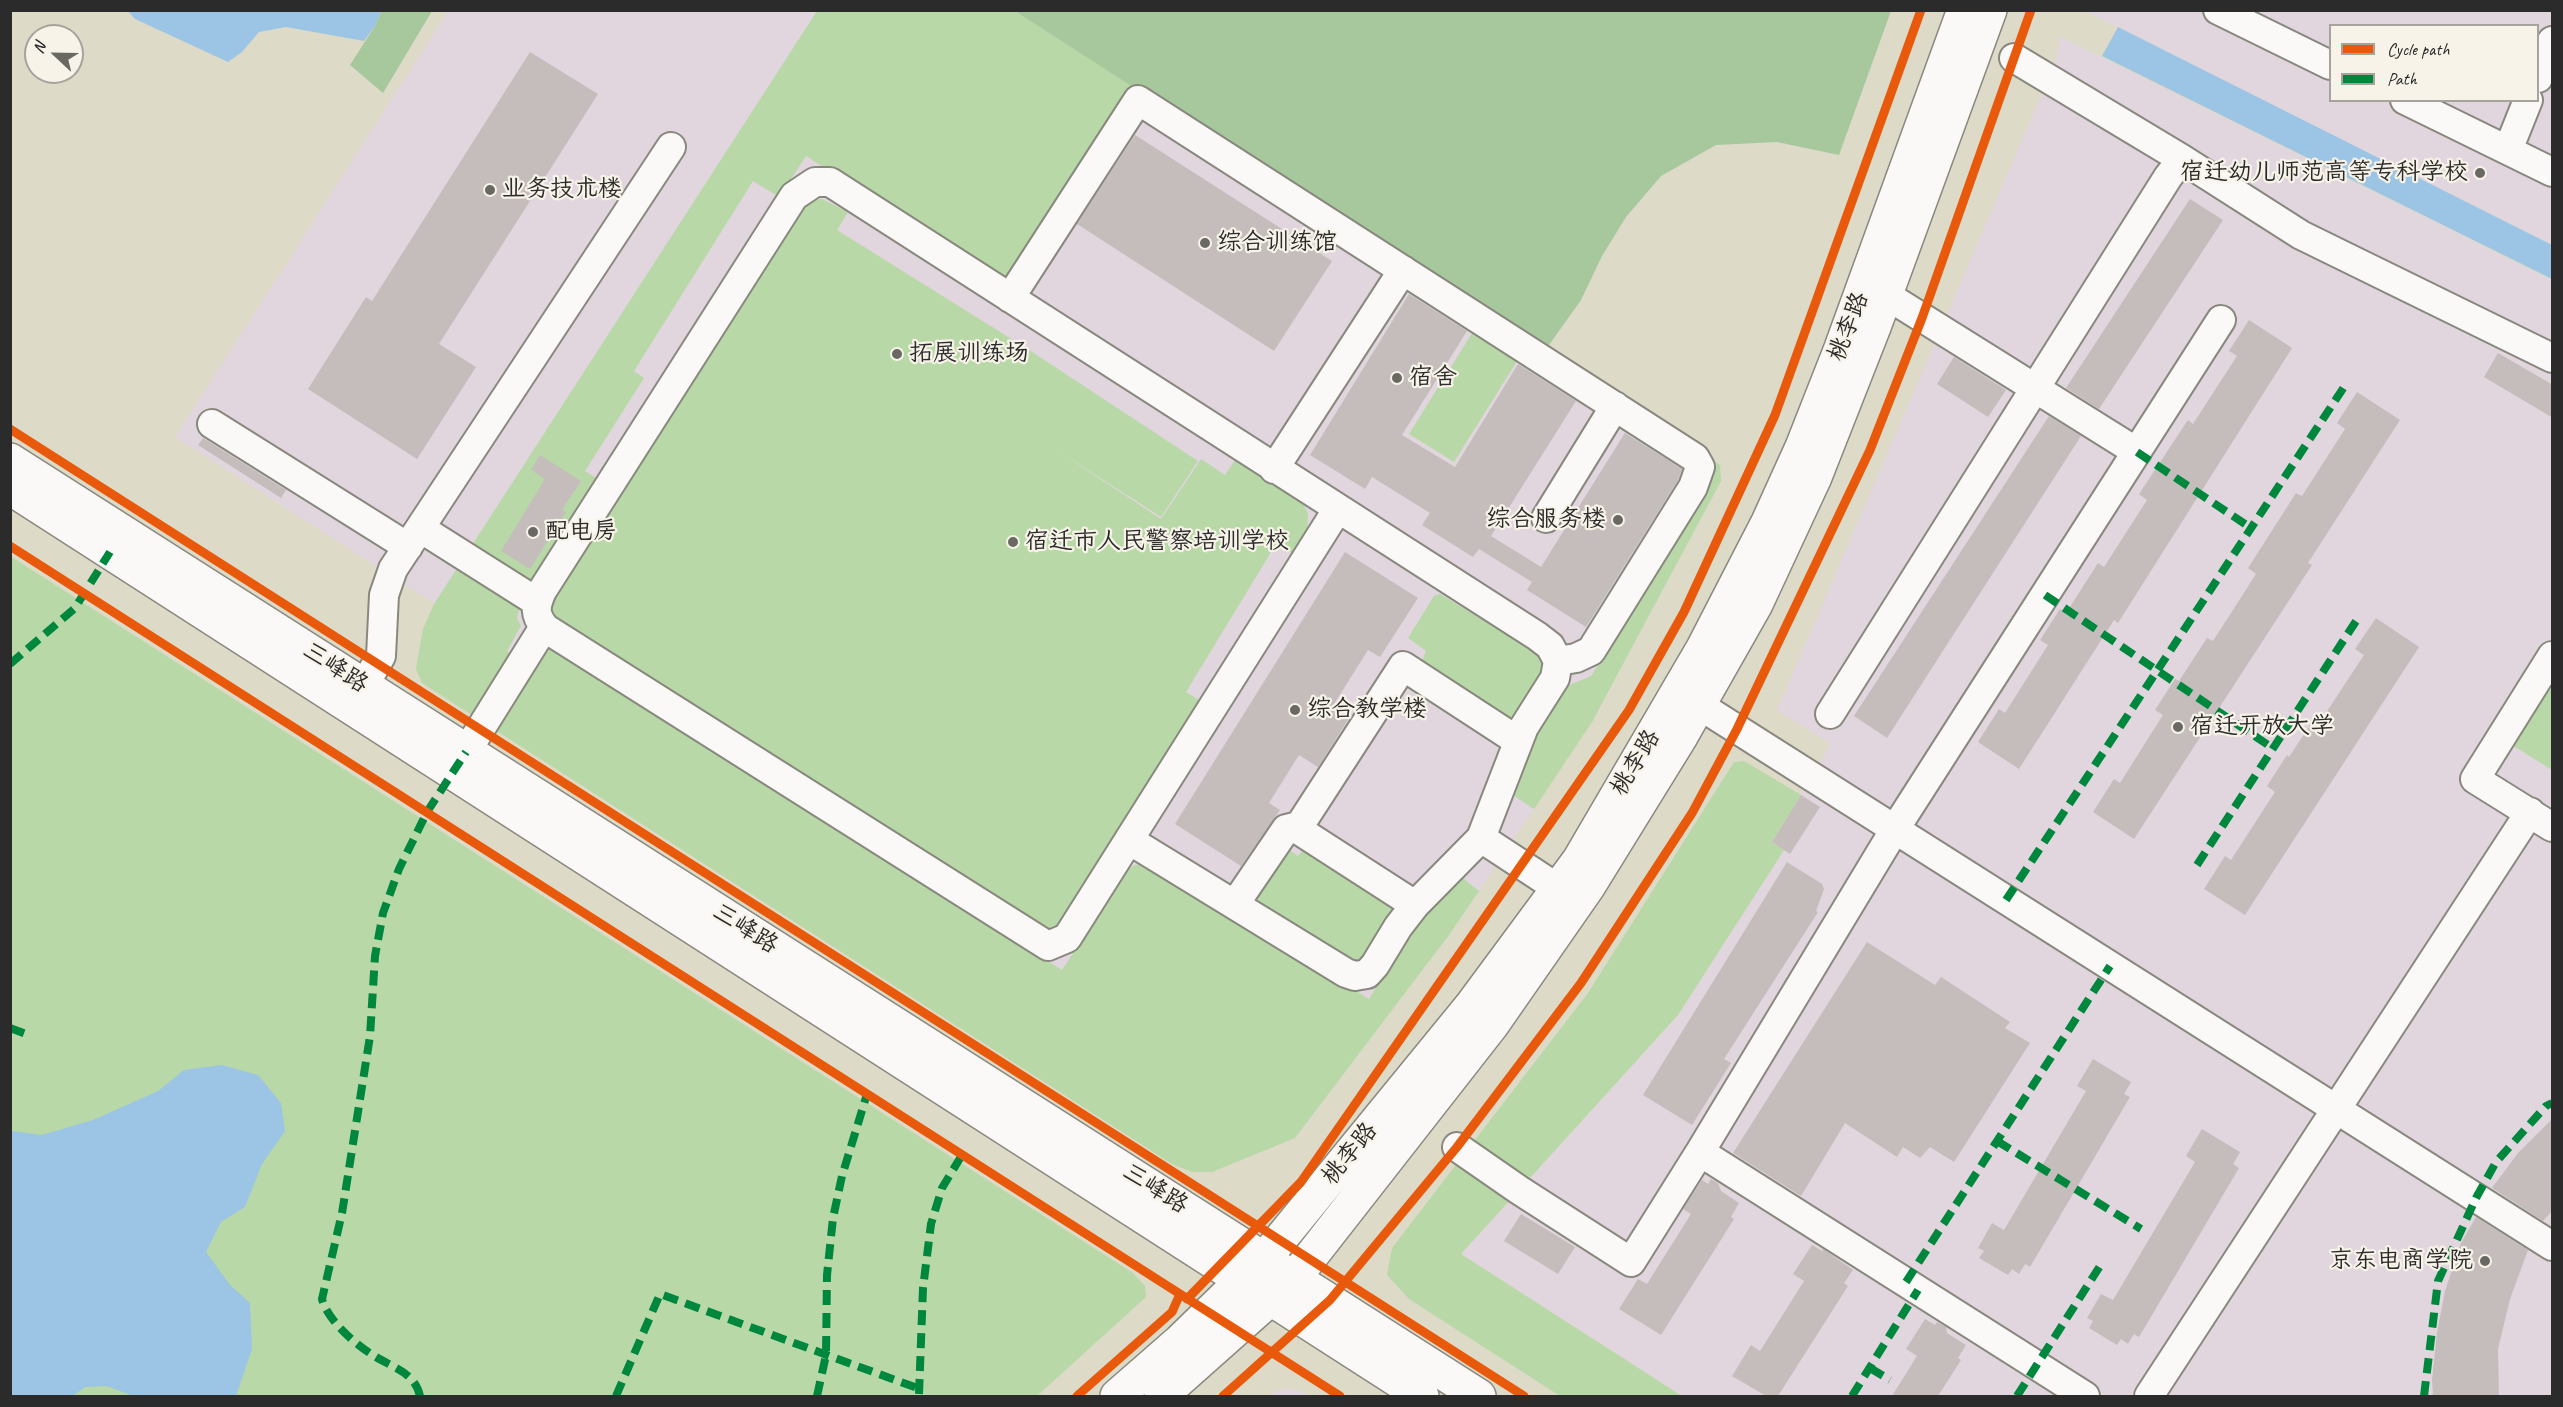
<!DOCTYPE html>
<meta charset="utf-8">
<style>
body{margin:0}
#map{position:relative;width:2563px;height:1407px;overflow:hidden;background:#dddac7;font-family:Caveat,sans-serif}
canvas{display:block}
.frame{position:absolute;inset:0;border:12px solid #2b2b2b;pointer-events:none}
.legend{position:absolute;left:2329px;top:24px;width:210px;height:78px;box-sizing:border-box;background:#f7f3e8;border:2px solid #a5a39c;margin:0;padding:8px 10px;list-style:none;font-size:18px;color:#2b2b2b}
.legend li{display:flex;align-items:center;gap:12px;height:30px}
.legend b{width:30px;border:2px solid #a5a39c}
.north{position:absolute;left:24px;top:24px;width:60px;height:60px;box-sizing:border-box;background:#f7f3e8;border:2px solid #a5a39c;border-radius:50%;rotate:292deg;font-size:16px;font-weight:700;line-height:24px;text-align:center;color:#2b2b2b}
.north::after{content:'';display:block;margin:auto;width:21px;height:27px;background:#696862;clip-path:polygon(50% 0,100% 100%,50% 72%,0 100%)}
</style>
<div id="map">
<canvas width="2563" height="1407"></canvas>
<div class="frame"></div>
<ul class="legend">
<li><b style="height:8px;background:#e8590c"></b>Cycle path</li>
<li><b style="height:8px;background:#00873e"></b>Path</li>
</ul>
<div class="north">N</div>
</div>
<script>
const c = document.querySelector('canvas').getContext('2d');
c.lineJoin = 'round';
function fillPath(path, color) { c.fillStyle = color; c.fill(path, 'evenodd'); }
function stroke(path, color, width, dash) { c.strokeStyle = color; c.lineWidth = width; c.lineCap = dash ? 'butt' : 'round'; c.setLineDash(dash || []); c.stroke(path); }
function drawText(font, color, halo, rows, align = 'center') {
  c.font = font + ' Caveat,"LXGW WenKai TC",sans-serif'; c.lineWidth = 4.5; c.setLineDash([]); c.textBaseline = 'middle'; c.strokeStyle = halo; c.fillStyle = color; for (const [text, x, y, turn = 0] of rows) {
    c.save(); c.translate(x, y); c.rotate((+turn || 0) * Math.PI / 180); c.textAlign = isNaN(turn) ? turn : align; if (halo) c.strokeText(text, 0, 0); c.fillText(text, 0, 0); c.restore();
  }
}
const built = new Path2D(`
 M1015,10L1720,465L1721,481L1592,722L1449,935L1295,1138L533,667L175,437L448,11Z
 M2085,11H2552V245ZM2330,26H2538V100H2330Z
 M2059,36L2552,280V1396H1682L1461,1254L1678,1015L1784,850L1772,842L1831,744L1777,710L2057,58Z
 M1289,1388L1305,1393L1311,1396H1270L1277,1391Z`);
const green = new Path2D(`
 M817,11H1015L1137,89L1004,282L806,156L779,197L753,181L634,371L644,378L585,471L601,481L519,611L517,618L521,626L507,651L533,667L549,642L1062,970L1128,869C1138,863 1146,861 1157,863L1369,999L1422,910L1460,876L1479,891L1449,935L1295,1138L1212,1172H1192L1172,1164L422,683L416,669L423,629L434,604Z
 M822,199L848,212L837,230L1029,350L1198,461L1161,517L1055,449L1161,519L1201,459L1225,475L1237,457L1302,501L1308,514L1307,534L1295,555L1276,544L1186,692L1204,703L1069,922L1052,931L1040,929L559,624L551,610L554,597L805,207L814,200Z
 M1474,330L1519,358L1454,462L1409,434Z
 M1706,456L1720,465L1721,481L1592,722L1534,809L1513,795L1536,734L1567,686L1591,676L1607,652Z
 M10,556L1133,1273L1145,1286L1146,1297L1037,1396H11Z
 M1440,594L1542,656L1547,670L1515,723L1420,666L1426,651L1408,638L1434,596Z
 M2552,662V770L2504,740Z
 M1744,761L1801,795L1772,842L1784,850L1678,1015L1461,1254L1682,1396H1560L1409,1299L1387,1275L1392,1248L1588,993L1734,762Z
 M1305,847L1399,901L1369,959L1356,962L1351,960L1260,903L1257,896L1288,849L1298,856Z`);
const forest = new Path2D(`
 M381,11H432L383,93L350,65L375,26Z
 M1015,11H1891L1839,155L1777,142L1716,145L1661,176L1626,217L1602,256L1581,300L1544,352Z`);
const water = new Path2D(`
 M128,11H381L375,26L364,41L286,27L259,32L242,52L228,62L135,19Z
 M2118,27L2552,245V279L2102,56Z
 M222,1065L258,1075L281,1103L285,1131L262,1164L245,1207L221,1222L206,1252L230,1285L250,1303L252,1349L236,1396H133L107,1386L85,1387L73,1396H11V1131L42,1135L93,1120L158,1091L184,1070Z`);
const building = new Path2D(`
 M530,52L598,94L439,344L476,367L417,459L308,389L366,297L372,301Z
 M1135,135L1332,261L1274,351L1077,224Z
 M2190,199L2223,220L2099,409L2066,388Z
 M1409,294L1467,331L1402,435L1455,467L1518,364L1576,401L1491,536L1541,567L1625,433L1682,469L1678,480L1586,627L1527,590L1532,582L1479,549L1473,557L1422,525L1430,513L1372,477L1365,489L1310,455Z
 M2249,320L2292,348L2118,623L2114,620L2019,769L1978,742L1999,709L2005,713L2048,645L2040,640L2060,609L2066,613L2098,563L2104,567L2147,500L2139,494L2188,420L2193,424L2237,356L2229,351Z
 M2498,353L2553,385V418L2484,377Z
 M1954,357L2006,390L1988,417L1937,384Z
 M2357,392L2400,420L2308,563L2312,565L2134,839L2093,812L2114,779L2120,783L2163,715L2155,710L2175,679L2179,681L2207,638L2213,641L2256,574L2248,568L2296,493L2302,496L2345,429L2337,423Z
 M2049,416L2081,436L1887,738L1854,716Z
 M203,438L286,490L281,498L198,445Z
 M540,455L581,481L562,510L566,512L530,569L501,551L545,479L531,470Z
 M1345,552L1418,598L1380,657L1368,650L1334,704L1351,715L1318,767L1299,755L1269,803L1280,810L1241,866L1175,824Z
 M2376,618L2419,647L2245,915L2204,889L2225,856L2231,860L2275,792L2267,786L2287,755L2289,757L2314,719L2320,722L2364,655L2355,649Z
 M1801,795L1820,807L1790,854L1772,842Z
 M1787,862L1822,884L1824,889L1816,911L1818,912L1724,1059L1731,1063L1692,1125L1643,1095Z
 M1867,942L1935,985L1941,977L2010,1022L2005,1028L2030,1043L1954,1162L1930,1147L1920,1158L1903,1147L1897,1157L1845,1123L1801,1196L1733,1153Z
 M2093,1059L2131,1082L2124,1094L2130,1097L2030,1267L2025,1264L2019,1274L2012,1269L2008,1275L1979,1258L1984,1251L1978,1248L1992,1223L2004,1230L2086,1091L2077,1086Z
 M2553,1118V1210L2543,1221L2492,1188L2518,1153Z
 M2202,1129L2240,1152L2233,1164L2239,1168L2139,1337L2134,1334L2128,1344L2121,1339L2117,1345L2089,1328L2093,1321L2087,1318L2101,1294L2113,1300L2195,1162L2186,1156Z
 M1711,1179L1718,1183L1721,1191L1739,1203L1731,1217L1734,1219L1661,1335L1619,1309L1638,1279L1647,1284L1691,1214L1683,1209L1702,1180L1708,1184Z
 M1521,1214L1575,1247L1558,1274L1504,1241Z
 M2476,1217L2528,1250L2510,1299L2498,1349L2499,1396H2433L2432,1380L2437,1333L2445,1291L2461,1243Z
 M1812,1245L1822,1251L1823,1249L1853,1270L1844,1283L1848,1286L1778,1396H1766L1732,1376L1751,1345L1760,1351L1804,1281L1793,1274Z
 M1925,1319L1935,1325L1937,1322L1946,1327L1947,1333L1966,1345L1958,1358L1961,1360L1938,1396H1892L1917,1356L1906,1349Z`);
const minor = new Path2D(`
 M2218,10L2330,65
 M2014,58L2182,159
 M2538,78L2552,41
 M2405,100L2552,172
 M2508,150L2528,100
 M1886,295L2137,452
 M1010,298L1138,100L1695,458L1700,467L1693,487L1591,651L1576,658L1558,661
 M212,424L408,547
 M1274,469L1403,270
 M1546,518L1615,406
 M420,528L537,602
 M2552,656L2475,779L2552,827
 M1680,693L2552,1246
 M353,705L381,656L384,595L393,569L671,147
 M1830,714L2168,177L2182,159L2301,235L2552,358
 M466,752L544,627
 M1298,828L1403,666L1518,741
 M1481,838L1577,901
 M1129,840L1346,973L1355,976L1367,974L1375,965L1398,927L1415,905L1481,838L1524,727L1555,678L1558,661L1550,646L1537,636L830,182H815L794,196L542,591C535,607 534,614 545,628L1048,946L1067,938L1337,510
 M1235,904L1286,829L1294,827L1415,905
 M1457,1147L1519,1190L1631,1262L1700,1152
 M2085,1396L1700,1152L1895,829L2221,320
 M2149,1396L2530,812`);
const major = new Path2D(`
 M10,460L1479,1396
 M10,488L1422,1396
 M1117,1396L1180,1341L1265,1258L1471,1006L1579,860L1703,648L1768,522L1802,447L1841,348L1964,10
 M1161,1396L1295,1277L1492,1025L1588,887L1680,738L1756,604L1815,477L1874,327L1990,10`);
const quiet = new Path2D(`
 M2137,452L2251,528
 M2045,595L2274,749
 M10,664L75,608L110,552
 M2197,865L2360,615
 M2006,900L2346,384
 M10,1028L26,1034
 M1997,1141L2141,1229
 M1906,1282L2110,966
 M1870,1368L1890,1380
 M919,1394L923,1288L931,1224L942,1188L962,1155
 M420,1396C415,1373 394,1368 376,1357C357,1346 327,1320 322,1299L342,1213L370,1036L375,956L383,913L399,869L427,812L466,752
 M616,1396L660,1294L920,1389
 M817,1396L826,1355L827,1275L833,1218L842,1176L867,1094
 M1852,1396L1918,1290
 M2017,1396L2100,1266
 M2424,1396L2438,1281L2476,1198L2496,1162L2546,1106L2552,1103`);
const cycleway = new Path2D(`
 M10,429L1524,1396
 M10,546L1180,1294L1172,1312L1077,1396
 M1180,1294L1340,1396
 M1187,1299L1301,1182L1629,710L1684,612L1775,415L1921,10
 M1223,1396L1330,1300L1457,1147L1581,983L1692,813L1737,729L1870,450L1922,318L2031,10`);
const markers = [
 [2480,173,6,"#696862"],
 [490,190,6,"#696862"],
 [1205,243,6,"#696862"],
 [897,354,6,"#696862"],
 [1397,378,6,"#696862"],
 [1618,520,6,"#696862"],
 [533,532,6,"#696862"],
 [1013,542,6,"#696862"],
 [1295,710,6,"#696862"],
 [2178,727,6,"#696862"],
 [2485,1261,6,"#696862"]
];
const poiNames = [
 ["宿迁幼儿师范高等专科学校",2468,173,"right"],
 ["业务技术楼",502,190],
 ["综合训练馆",1217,243],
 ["拓展训练场",909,354],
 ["宿舍",1409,378],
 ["综合服务楼",1606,520,"right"],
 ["配电房",545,532],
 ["宿迁市人民警察培训学校",1025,542],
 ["综合教学楼",1307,710],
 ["宿迁开放大学",2190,727],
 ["京东电商学院",2473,1261,"right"]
];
const streetNames = [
 ["桃李路",1849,327,-69],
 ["三峰路",335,668,33],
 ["桃李路",1636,763,-59],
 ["三峰路",745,929,32],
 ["桃李路",1350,1154,-51],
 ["三峰路",1155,1189,32]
];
fillPath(built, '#e1d6de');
fillPath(green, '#b8d8a7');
fillPath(forest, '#a7c79c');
fillPath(water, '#9cc5e5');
fillPath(building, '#c4bdbc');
stroke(minor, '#89887e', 32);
stroke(major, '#89887e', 36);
stroke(minor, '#faf9f7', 28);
stroke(major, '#faf9f7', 33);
stroke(quiet, '#00873e', 8, [15, 8]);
stroke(cycleway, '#e8590c', 9);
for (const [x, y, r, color] of markers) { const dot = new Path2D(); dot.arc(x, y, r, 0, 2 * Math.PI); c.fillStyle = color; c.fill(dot); stroke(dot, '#f7f3e8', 2); }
drawText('24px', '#2b2b2b', '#f7f3e8', poiNames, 'left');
drawText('24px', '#2b2b2b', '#f7f3e8', streetNames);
</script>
